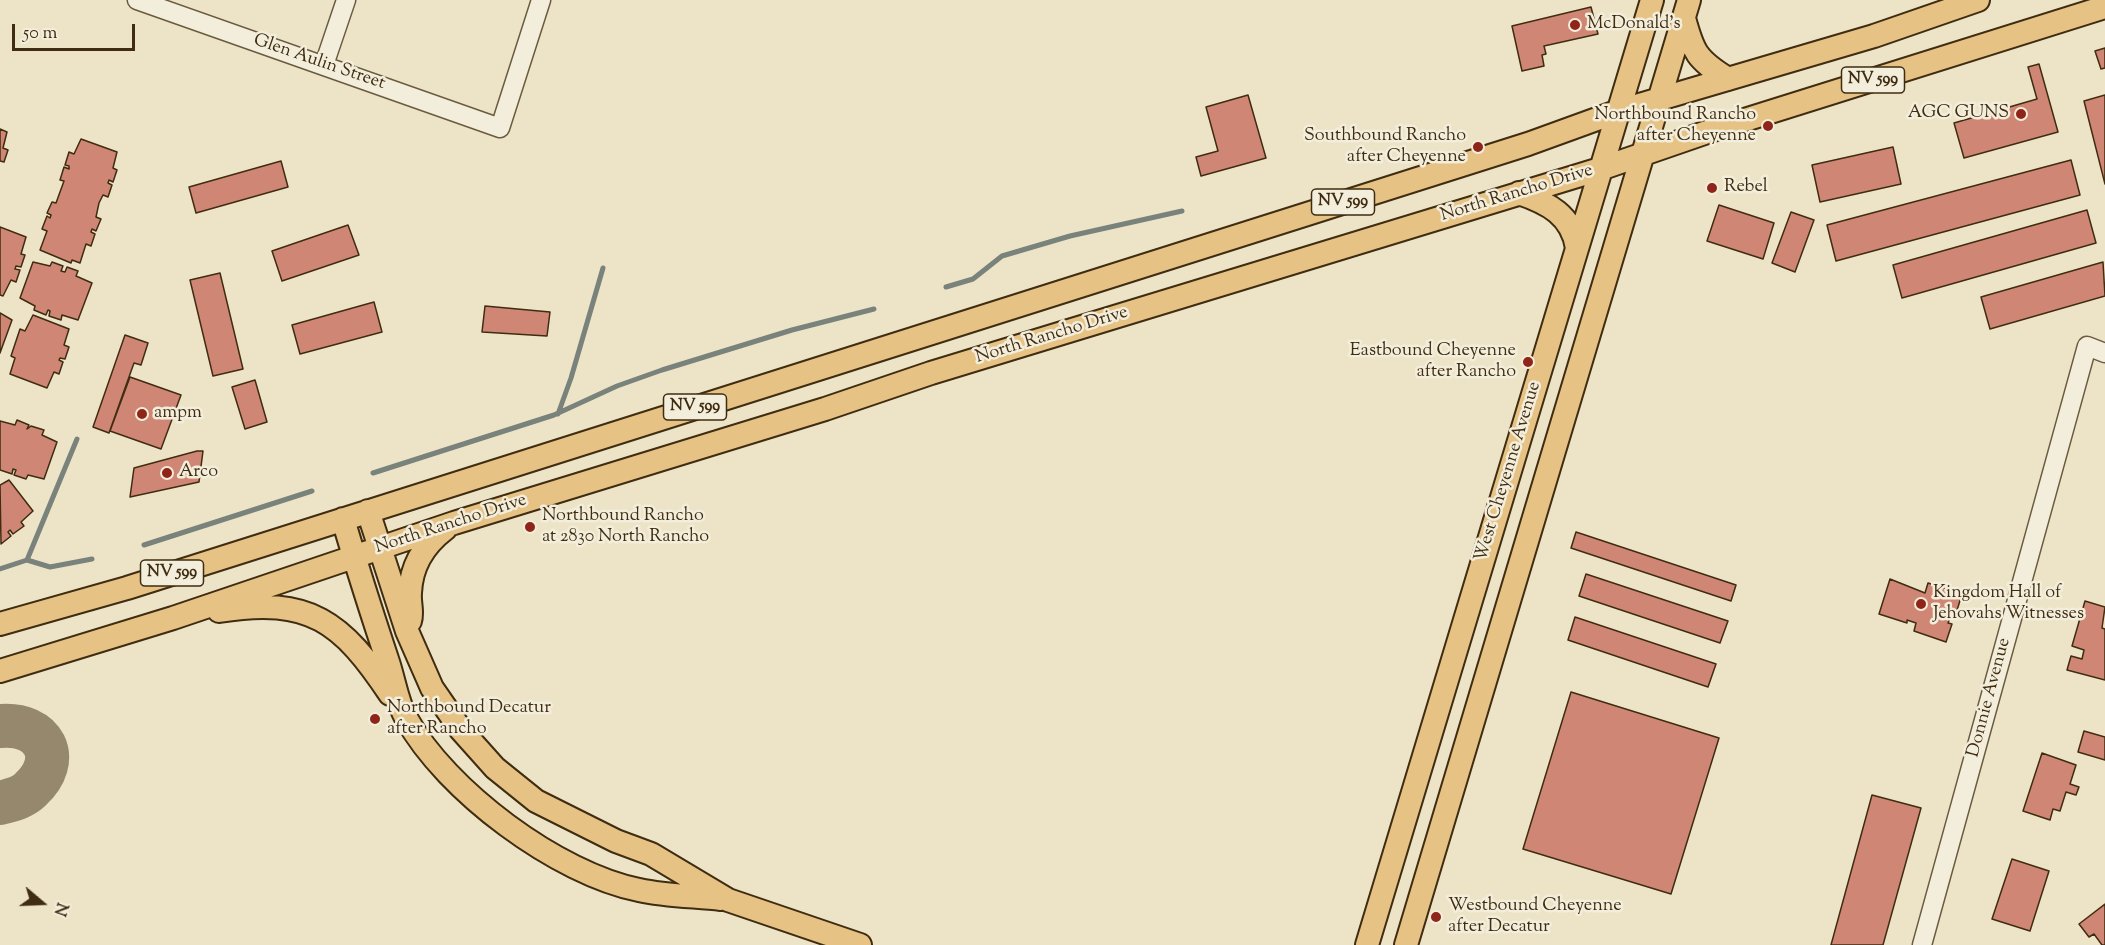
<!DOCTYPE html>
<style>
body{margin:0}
#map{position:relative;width:2105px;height:945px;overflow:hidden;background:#ede4c7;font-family:"Sorts Mill Goudy",serif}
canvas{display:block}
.north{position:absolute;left:12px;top:873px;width:60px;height:60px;-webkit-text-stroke:4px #f3eddb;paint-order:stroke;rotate:109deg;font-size:16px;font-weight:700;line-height:24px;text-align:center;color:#3f2c11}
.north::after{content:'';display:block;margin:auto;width:21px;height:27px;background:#3f2c11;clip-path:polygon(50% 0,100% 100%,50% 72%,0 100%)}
.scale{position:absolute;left:12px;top:24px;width:123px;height:27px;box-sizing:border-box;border:3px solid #3f2c11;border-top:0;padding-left:8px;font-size:18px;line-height:21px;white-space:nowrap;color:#3f2c11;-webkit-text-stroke:4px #f3eddb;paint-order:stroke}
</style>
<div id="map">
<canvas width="2105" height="945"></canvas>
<div class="north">N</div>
<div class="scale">50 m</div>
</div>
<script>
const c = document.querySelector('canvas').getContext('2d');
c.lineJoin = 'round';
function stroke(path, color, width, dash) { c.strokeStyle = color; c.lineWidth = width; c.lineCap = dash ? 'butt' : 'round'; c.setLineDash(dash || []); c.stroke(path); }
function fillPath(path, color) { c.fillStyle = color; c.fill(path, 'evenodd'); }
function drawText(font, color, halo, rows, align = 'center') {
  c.font = font + ' "Sorts Mill Goudy",serif'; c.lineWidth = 5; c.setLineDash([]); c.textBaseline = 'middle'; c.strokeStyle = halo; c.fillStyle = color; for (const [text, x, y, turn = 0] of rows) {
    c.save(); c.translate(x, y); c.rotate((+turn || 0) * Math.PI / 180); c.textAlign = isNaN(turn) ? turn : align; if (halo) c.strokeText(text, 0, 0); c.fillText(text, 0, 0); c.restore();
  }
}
const stream = new Path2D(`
 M946,287L973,279L1002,256L1070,236L1182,211
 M558,414L571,378L603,268
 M373,473L554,415L617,386L662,370L792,330L874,309
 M144,545L312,491
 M27,560L50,567L92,559
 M0,569L27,560L77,439`);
const taxiway = new Path2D(`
 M0,726C44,722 64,759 30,790C22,798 10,800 0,803`);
const building = new Path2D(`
 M1591,7L1598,34L1544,46L1546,54L1542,55L1544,66L1522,71L1512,26Z
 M2105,48V68L2101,69L2095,51Z
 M2039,64L2058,132L1964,158L1954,123L2037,99L2028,67Z
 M1248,95L1266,158L1201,176L1196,157L1218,151L1206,107Z
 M2105,95V184L2084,101Z
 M0,129L7,132L3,148L8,150L4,162L0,161Z
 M81,139L117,152L113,168L117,170L113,182L109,180L108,183L112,185L108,197L103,195L99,203L96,217L101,219L96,231L92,229L91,232L95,234L91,246L86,244L80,263L72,260L71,263L40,250L47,231L42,229L47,216L50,218L51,215L47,213L52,202L56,203L64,181L60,180L64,167L69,169V166L65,165L69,152L74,154Z
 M1893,147L1901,184L1820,202L1812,165Z
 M2071,160L2080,195L1836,261L1827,225Z
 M281,161L288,187L196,213L189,187Z
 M1719,205L1774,223L1763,259L1707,241Z
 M2087,210L2096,243L1902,298L1893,265Z
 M1791,212L1814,220L1795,272L1772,263Z
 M348,225L359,255L282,281L272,251Z
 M0,227L26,237L21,254L25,255L21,267L16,266L15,269L20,270L16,282L11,280L3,296L0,295Z
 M33,262L50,266L52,262L63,266L61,271L65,272L67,267L78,271L76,276L92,283L78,320L62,315L61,320L49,316L50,311L48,310L46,315L34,310L35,306L20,298Z
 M2103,262L2105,296L1990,329L1981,297Z
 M220,273L243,369L213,376L190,280Z
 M374,302L382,332L300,354L292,325Z
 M485,306L550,312L547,336L482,332Z
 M0,313L12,320L0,353Z
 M33,315L69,329L64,345L69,347L65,359L60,358L59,360L63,362L59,374L54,372L47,388L10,374L15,358L11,356L20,329L25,331Z
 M125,335L148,343L141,365L134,363L109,433L93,427Z
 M130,377L181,395L161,449L110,431Z
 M255,380L267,422L245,429L232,387Z
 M17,420L29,425L27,429L31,426L44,430L42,435L57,442L44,479L28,475L26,479L14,475L16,470L13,469L12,474L0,470V421L15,425Z
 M197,451H203L199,482L130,497L134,468Z
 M9,480L33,511L21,522L24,526L13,534L10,530L8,532L11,536L1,544L0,485Z
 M1576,532L1736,585L1731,601L1571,548Z
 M1586,574L1728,621L1720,643L1579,596Z
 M1890,579L1925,593L1928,583L1962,594L1955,617L1951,615L1948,623L1952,624L1946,642L1914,631L1916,623L1907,620V623L1879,614Z
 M2085,601L2105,607L2102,628L2105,629V680L2067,670L2071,656L2082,659L2084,650L2072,646Z
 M1575,617L1716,664L1708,687L1568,640Z
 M1571,692L1719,738L1671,894L1523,849Z
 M2084,731L2105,737V760L2078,752Z
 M2042,753L2076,765L2070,784L2079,787L2076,795L2066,792L2060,811L2053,809L2050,820L2023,811Z
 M1872,795L1921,808L1883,945H1831Z
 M2012,859L2049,871L2030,931L1992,919Z
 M2105,904V945H2102L2094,934L2089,937L2079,924Z`);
const minor = new Path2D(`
 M137,0L500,128L541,0
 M324,65L346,0
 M1922,945L2087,346L2105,353`);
const major = new Path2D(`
 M1684,18C1693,52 1697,60 1728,79
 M1519,193C1548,203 1572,215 1577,248
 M368,511L407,631L432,688L461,730L495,768L536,801L616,841L651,854L728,900L860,945
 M343,519C357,567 372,614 388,662C394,680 397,702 406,718C446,791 558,874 639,890C666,896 694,896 721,899
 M219,611C310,596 342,622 390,694
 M410,621C413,612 409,603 410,593C411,566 424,545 445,529
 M0,624L127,588L1528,144L1619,111L1874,36L1978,0
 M0,671L173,618L454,523L825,409L931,373L1600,169L1716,129L2105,7
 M1367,945L1652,0
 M1406,945L1689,0`);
const markers = [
 [1575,25,6,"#8f2418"],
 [2021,114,6,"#8f2418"],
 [1768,126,6,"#8f2418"],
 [1478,147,6,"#8f2418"],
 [1712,188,6,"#8f2418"],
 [1528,362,6,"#8f2418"],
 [142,414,6,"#8f2418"],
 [167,473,6,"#8f2418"],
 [530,527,6,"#8f2418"],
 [1921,604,6,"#8f2418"],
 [375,719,6,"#8f2418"],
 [1436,917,6,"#8f2418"]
];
const shields = [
 [1873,80,63],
 [1343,202,63],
 [695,407,63],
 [172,573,63]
];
const shieldNames = [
 ["NV 599",1873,80],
 ["NV 599",1343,202],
 ["NV 599",695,407],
 ["NV 599",172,573]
];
const poiNames = [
 ["McDonald's",1587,25],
 ["AGC GUNS",2009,114,"right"],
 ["Northbound Rancho",1756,116,"right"],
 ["after Cheyenne",1756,137,"right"],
 ["Southbound Rancho",1466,137,"right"],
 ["after Cheyenne",1466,158,"right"],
 ["Rebel",1724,188],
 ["Eastbound Cheyenne",1516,352,"right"],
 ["after Rancho",1516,373,"right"],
 ["ampm",154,414],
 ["Arco",179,473],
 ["Northbound Rancho",542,517],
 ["at 2830 North Rancho",542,538],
 ["Kingdom Hall of",1933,594],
 ["Jehovahs Witnesses",1933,615],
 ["Northbound Decatur",387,709],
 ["after Rancho",387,730],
 ["Westbound Cheyenne",1448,907],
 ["after Decatur",1448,928]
];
const streetNames = [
 ["Glen Aulin Street",319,63,19],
 ["North Rancho Drive",1517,194,-17],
 ["North Rancho Drive",1052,336,-17],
 ["West Cheyenne Avenue",1509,472,-73],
 ["North Rancho Drive",451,525,-18],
 ["Donnie Avenue",1990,698,-75]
];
stroke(stream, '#79827b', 5);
stroke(taxiway, '#96886c', 44);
fillPath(building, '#d08675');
stroke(building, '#3f2c11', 1.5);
stroke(minor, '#6a5a3e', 21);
stroke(major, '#3f2c11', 26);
stroke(minor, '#f3eddb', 18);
stroke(major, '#e6c284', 22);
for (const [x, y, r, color] of markers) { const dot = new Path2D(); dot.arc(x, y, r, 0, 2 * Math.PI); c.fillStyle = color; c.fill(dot); stroke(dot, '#f3eddb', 2); }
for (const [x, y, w] of shields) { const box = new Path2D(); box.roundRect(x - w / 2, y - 13, w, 26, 4.5); c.fillStyle = '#f3eddb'; c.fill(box); stroke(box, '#3f2c11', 1.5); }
drawText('bold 16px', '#3f2c11', null, shieldNames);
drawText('18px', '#3f2c11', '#f3eddb', poiNames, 'left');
drawText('18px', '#3f2c11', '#f3eddb', streetNames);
</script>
